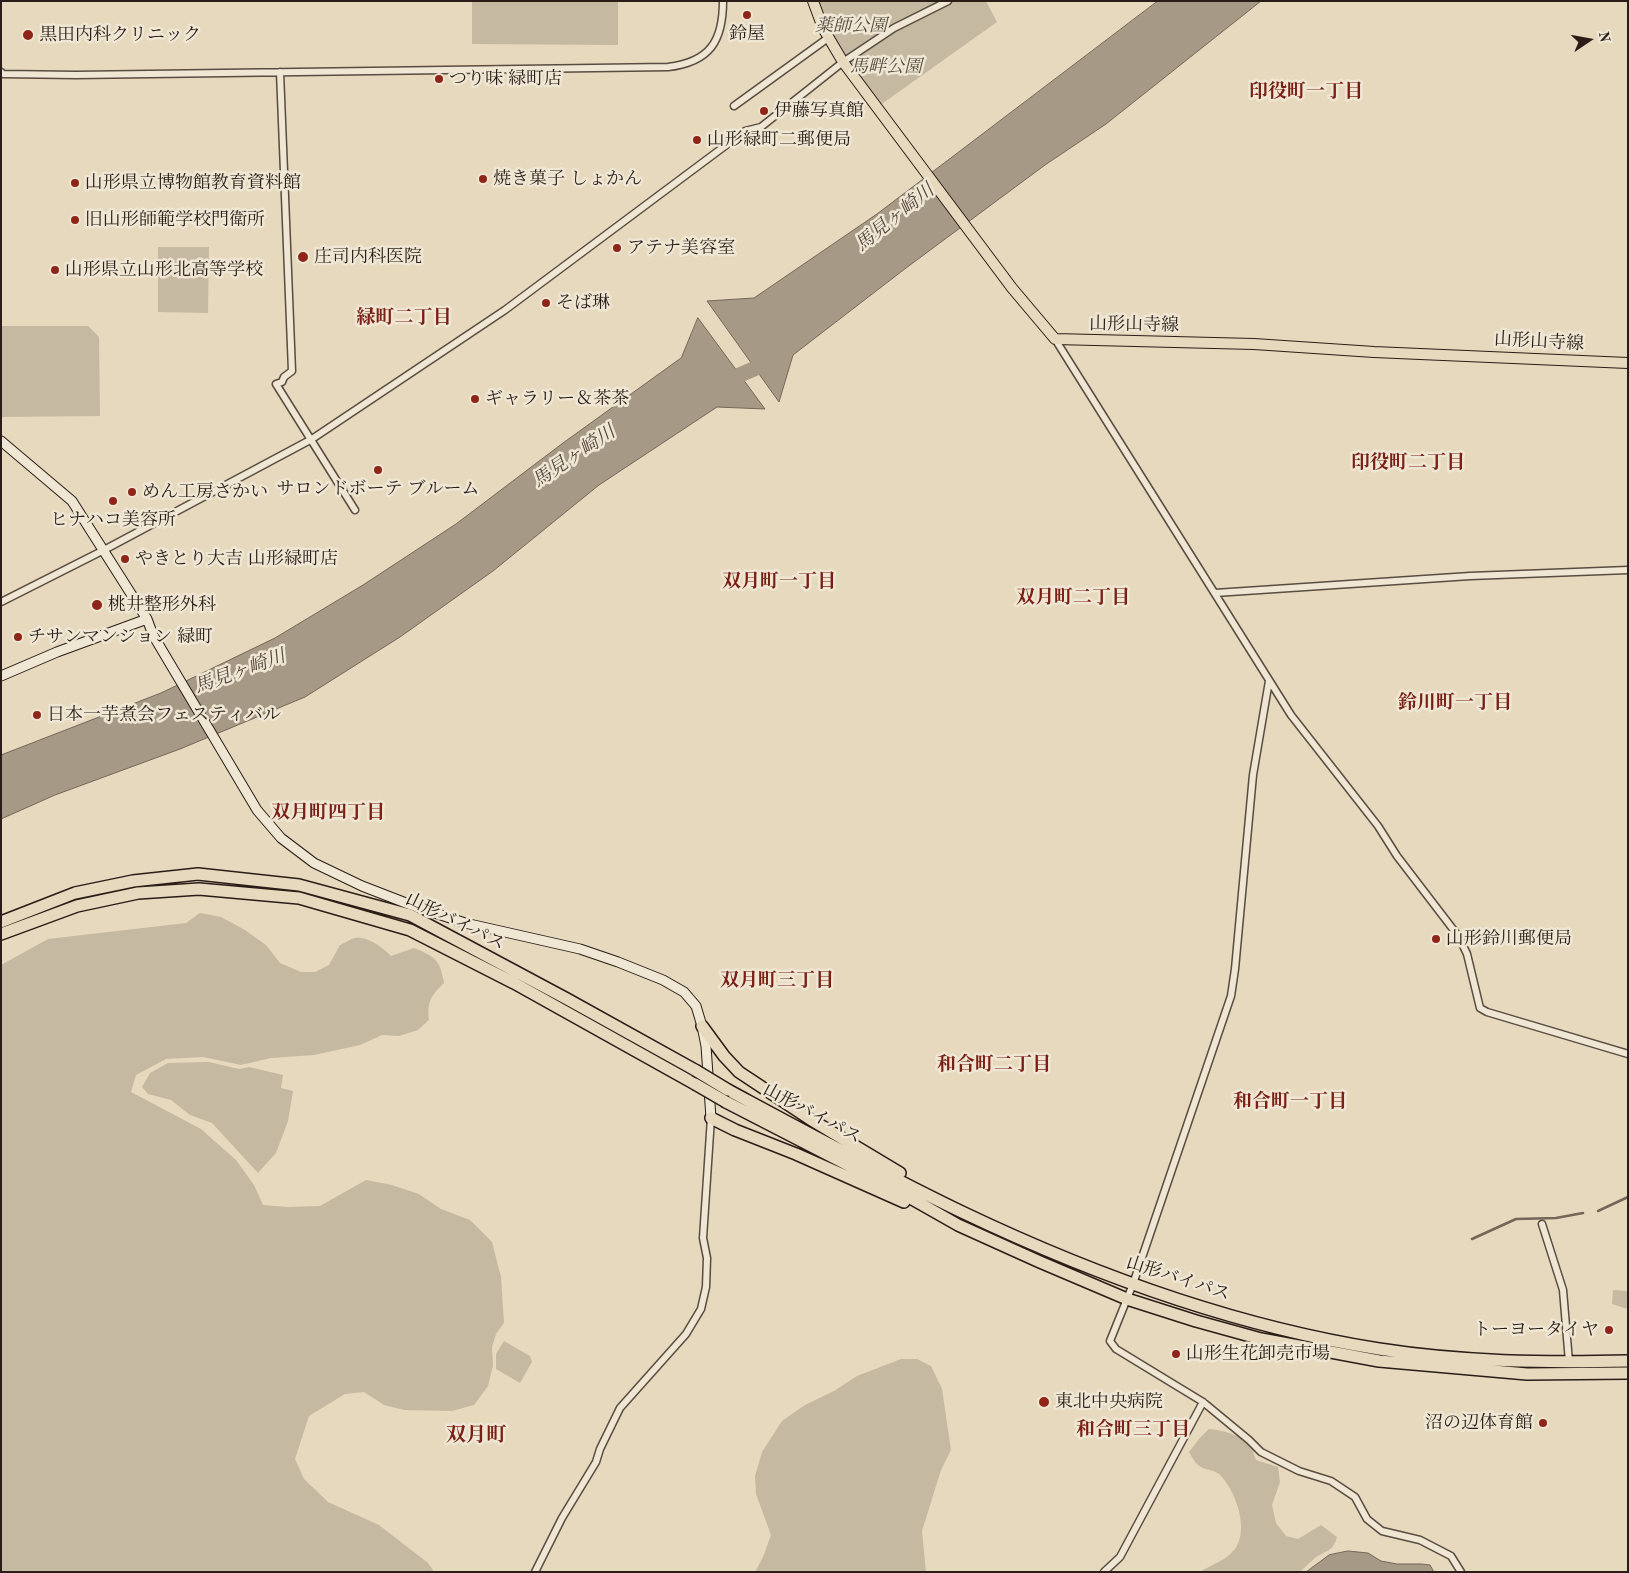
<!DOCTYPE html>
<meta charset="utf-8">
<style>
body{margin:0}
#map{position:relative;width:1629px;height:1573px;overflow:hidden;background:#e6d9bd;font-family:"Old Standard TT",serif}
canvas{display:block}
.frame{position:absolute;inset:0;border:2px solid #2a1d17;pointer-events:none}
.north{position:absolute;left:1564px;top:15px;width:50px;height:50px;-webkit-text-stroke:4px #efe6d4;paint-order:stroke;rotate:78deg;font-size:14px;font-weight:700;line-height:20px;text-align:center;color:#2a1d17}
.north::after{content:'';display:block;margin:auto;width:18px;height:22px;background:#2a1d17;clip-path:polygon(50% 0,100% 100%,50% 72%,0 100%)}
</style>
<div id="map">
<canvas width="1629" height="1573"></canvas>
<div class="frame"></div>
<div class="north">N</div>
</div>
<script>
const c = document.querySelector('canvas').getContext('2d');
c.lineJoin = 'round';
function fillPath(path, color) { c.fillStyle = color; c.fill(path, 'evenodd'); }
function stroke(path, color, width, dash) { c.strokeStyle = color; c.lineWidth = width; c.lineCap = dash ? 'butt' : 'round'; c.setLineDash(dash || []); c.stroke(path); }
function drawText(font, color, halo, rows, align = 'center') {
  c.font = font + ' "Old Standard TT","Noto Serif JP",serif'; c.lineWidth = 5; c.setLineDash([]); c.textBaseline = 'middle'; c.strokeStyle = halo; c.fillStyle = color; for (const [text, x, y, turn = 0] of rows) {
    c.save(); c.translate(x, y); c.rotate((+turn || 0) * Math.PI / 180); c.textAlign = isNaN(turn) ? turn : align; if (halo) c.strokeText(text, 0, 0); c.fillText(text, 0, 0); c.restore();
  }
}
const green = new Path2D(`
 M472,1H618V45L472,44Z
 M814,1H986L997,22L876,108L843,62Z
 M158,247H209L208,313L158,312Z
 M1,326H88L99,337L100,416L1,417Z
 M200,913L221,917L245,930L266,945L280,963L301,972H315L329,965L340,945C345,943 350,939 355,938C368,936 383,948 391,956L414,948C435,957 440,959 444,983C431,996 427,1001 429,1020L418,1030L399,1036L382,1035L360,1045L314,1055L271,1058L241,1065L203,1057L166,1059L136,1075L131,1092L201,1129L236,1160L254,1185L263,1205L288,1207L320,1206L366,1180L392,1185L419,1194L441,1209L470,1220L492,1242L501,1277L504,1323L496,1334L492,1347L493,1365L488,1386L474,1405L452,1411L404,1410L384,1405L364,1392L345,1394L309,1416L295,1459L304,1479L328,1502L379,1525L428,1563L434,1572H1V965L48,939L186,923Z
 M209,1062L239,1069L249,1067L283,1075L281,1088L293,1091L288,1121L276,1153L258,1173L212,1123L190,1115L171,1100L148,1094L142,1087L150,1073L168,1063Z
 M1613,1290L1628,1291V1309L1612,1304Z
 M504,1341L530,1356L532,1362L520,1383L496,1369V1354Z
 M901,1359H917L931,1366L942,1389L951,1450L941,1470L922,1531L926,1572H755L763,1557L771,1535L756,1494L755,1476L762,1452L782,1421L805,1405L834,1391L857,1376Z
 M1209,1429C1221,1430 1242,1435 1250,1445C1253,1448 1254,1456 1256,1460L1278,1467L1280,1482L1272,1505L1276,1523L1286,1536L1298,1539L1321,1525L1337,1537C1333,1552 1326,1550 1315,1558C1310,1562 1305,1567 1300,1572H1200C1212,1564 1226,1561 1235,1549C1250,1529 1235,1489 1219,1474C1214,1470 1206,1470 1201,1467C1196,1465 1192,1457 1189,1452L1199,1439Z`);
const water = new Path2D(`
 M1158,1H1261L1106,124L1045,165L906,268L793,355L779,402L707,301L754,298L877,214Z
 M698,318L765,409L717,407L599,485L493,571L400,637L305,697L180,749L55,795L1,819V755L161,693L275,638L363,585L456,524L563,443L681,358Z
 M1348,1551L1368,1553L1381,1561L1397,1564H1422L1430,1565L1434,1572H1306L1329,1555Z`);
const stream = new Path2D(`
 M1598,1211L1628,1197
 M1472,1239L1516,1219L1556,1218L1583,1213`);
const river = new Path2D(`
 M721,383L756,368L771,355`);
const street = new Path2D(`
 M1,72L3,74L76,75L668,67C710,62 723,41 723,1
 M280,72L292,371L284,377L282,382L276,384L355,510
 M734,106L828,38
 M1055,339L1291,715L1378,826L1397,856L1459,937L1467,954L1480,1008L1487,1012L1628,1054
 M1215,593L1470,576L1628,570
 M1,602L104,550L312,439L505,310L745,131L761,127L843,62L894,28L948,1
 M1269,681L1253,775L1235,969L1231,996L1133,1284L1110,1341L1116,1349L1203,1402L1249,1440L1261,1452L1299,1471L1331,1481L1355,1497L1367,1519L1382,1531L1420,1540L1451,1556L1461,1572
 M1542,1224L1563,1290L1569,1362
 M535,1572L562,1518L596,1462L600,1449L620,1408L686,1334L701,1309L706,1287L707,1258L703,1238L711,1118
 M1104,1572L1120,1557L1203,1402`);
const secondary = new Path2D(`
 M1,441L72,501L147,619L153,635L257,810L281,838L314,863L362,886L411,905L465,923L580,949L618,962L663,980L684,992L696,1006L702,1026L706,1046L711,1118
 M1,676L57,652L147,619`);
const primary = new Path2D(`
 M813,1L823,28L843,62L1012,288L1055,339L1254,344L1374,352L1628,363`);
const highway = new Path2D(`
 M1,922L75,893L133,881L198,874L299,885L410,915L567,999L695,1070
 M1,934L77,906L138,893L199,889L299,898L410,930L514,983L695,1084
 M702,1026L724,1056L739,1072L810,1119L900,1173
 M728,1090C806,1132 883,1174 962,1212C1094,1275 1234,1326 1379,1349C1462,1362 1545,1363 1628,1361
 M726,1102L891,1187L958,1225L1040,1262L1127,1299L1196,1321L1261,1339L1379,1361L1527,1374L1628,1373
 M711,1118L735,1130L796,1154L904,1202`);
const highwayBridge = new Path2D(`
 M695,1070L728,1090
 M695,1084L726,1102`);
const markers = [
 [747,15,5,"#8f2418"],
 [28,35,6,"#8f2418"],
 [439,79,5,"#8f2418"],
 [764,111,5,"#8f2418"],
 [697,140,5,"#8f2418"],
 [483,179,5,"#8f2418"],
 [75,183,5,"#8f2418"],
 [75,220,5,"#8f2418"],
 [617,248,5,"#8f2418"],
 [303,257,6,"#8f2418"],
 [55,270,5,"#8f2418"],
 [546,303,5,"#8f2418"],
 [475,399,5,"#8f2418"],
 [378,470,5,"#8f2418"],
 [132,492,5,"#8f2418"],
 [113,501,5,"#8f2418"],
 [125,559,5,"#8f2418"],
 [97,605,6,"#8f2418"],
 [18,637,5,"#8f2418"],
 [37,715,5,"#8f2418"],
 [1436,939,5,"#8f2418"],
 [1609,1330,5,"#8f2418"],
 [1176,1354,5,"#8f2418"],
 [1044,1402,6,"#8f2418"],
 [1543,1423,5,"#8f2418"]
];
const parkNames = [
 ["薬師公園",851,26],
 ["馬畔公園",886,67]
];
const poiNames = [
 ["鈴屋",747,34,"center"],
 ["黒田内科クリニック",39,35],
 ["つり味 緑町店",449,79],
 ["伊藤写真館",774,111],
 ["山形緑町二郵便局",707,140],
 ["焼き菓子 しょかん",493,179],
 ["山形県立博物館教育資料館",85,183],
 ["旧山形師範学校門衛所",85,220],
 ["アテナ美容室",627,248],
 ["庄司内科医院",314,257],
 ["山形県立山形北高等学校",65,270],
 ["そば琳",556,303],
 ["ギャラリー＆茶茶",485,399],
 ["サロンドボーテ ブルーム",378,489,"center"],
 ["めん工房さかい",142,492],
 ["ヒナハコ美容所",113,520,"center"],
 ["やきとり大吉 山形緑町店",135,559],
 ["桃井整形外科",108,605],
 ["チサンマンション 緑町",28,637],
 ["日本一芋煮会フェスティバル",47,715],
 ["山形鈴川郵便局",1446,939],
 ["トーヨータイヤ",1599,1330,"right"],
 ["山形生花卸売市場",1186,1354],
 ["東北中央病院",1055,1402],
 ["沼の辺体育館",1533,1423,"right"]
];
const streetNames = [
 ["山形山寺線",1134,325,1],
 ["山形山寺線",1539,342,3],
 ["山形バイパス",455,922,26],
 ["山形バイパス",812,1114,28],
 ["山形バイパス",1178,1279,18]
];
const neighbourhoodNames = [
 ["印役町一丁目",1306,92],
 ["緑町二丁目",404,318],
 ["印役町二丁目",1408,463],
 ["双月町一丁目",779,582],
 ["双月町二丁目",1073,598],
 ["鈴川町一丁目",1455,703],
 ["双月町四丁目",328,813],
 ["双月町三丁目",777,981],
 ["和合町二丁目",994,1065],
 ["和合町一丁目",1290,1102],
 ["和合町三丁目",1133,1430]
];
const waterNames = [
 ["馬見ヶ崎川",895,218,-39],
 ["馬見ヶ崎川",574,457,-34],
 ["馬見ヶ崎川",240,672,-20]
];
const quarterNames = [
 ["双月町",476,1436]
];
fillPath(green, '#c6b9a1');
fillPath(water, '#a69985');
stroke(water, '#746759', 1);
stroke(stream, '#746759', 2.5);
stroke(river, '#a69985', 15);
stroke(street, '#594c40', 9);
stroke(secondary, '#2a1d17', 11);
stroke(primary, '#2a1d17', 12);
stroke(highway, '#2a1d17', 14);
stroke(street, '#efe6d4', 6);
stroke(secondary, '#efe6d4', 9);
stroke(primary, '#e6d9bd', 10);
stroke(highway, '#e6d9bd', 11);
stroke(highwayBridge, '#2a1d17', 14, []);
stroke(highwayBridge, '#e6d9bd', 11);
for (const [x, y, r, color] of markers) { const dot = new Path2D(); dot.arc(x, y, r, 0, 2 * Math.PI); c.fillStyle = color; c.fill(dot); stroke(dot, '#efe6d4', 2); }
drawText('italic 18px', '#594c40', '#efe6d4', parkNames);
drawText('18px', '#2a1d17', '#efe6d4', poiNames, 'left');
drawText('18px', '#2a1d17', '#efe6d4', streetNames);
drawText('bold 19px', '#7a1f14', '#efe6d4', neighbourhoodNames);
drawText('italic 19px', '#55483e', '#efe6d4', waterNames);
drawText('bold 20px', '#7a1f14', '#efe6d4', quarterNames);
</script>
